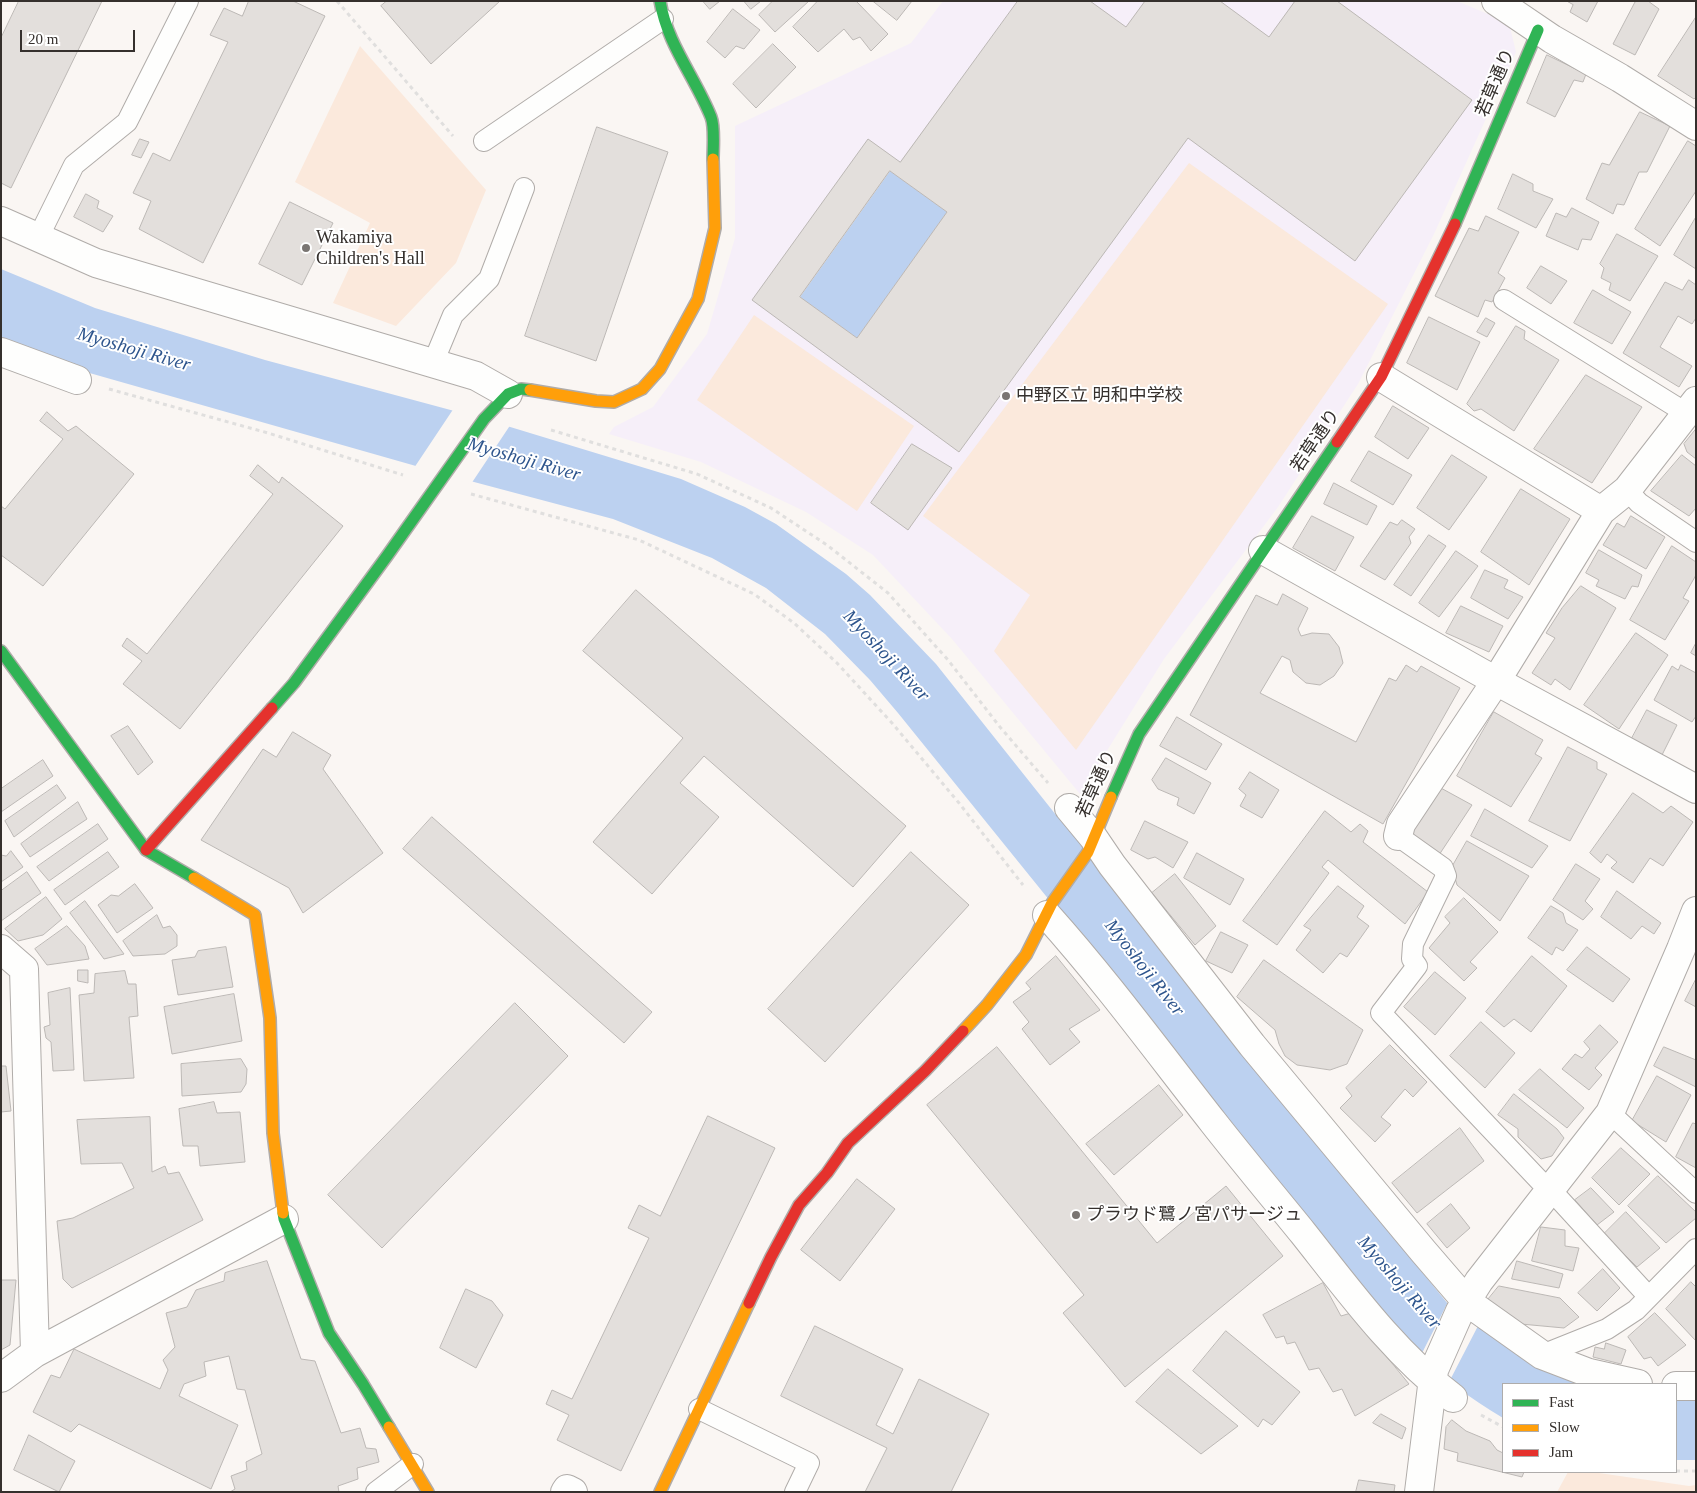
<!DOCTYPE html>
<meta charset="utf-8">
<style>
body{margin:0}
#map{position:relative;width:1697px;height:1493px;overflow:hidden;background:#faf6f3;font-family:"Times New Roman",serif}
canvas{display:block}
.frame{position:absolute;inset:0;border:2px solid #35302d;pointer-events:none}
.legend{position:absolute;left:1502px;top:1383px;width:175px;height:90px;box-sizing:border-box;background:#fff;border:1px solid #aeacab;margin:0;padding:6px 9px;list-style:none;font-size:15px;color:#35302d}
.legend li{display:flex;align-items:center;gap:10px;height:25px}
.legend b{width:25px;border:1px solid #aeacab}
.scale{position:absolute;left:20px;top:30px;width:115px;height:22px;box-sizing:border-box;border:2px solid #35302d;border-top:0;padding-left:6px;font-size:15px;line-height:18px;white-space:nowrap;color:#35302d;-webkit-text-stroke:4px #fff;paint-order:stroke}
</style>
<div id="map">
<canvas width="1697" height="1493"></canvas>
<div class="frame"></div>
<ul class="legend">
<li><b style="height:6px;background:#30b455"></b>Fast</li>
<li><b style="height:6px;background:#ff9f0a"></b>Slow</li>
<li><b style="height:6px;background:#e5322d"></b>Jam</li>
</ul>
<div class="scale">20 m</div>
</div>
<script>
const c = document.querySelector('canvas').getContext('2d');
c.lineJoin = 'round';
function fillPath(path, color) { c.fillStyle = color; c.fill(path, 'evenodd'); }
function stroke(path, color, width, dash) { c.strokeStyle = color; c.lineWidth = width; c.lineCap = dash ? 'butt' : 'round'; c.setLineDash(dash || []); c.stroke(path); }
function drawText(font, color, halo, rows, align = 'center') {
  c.font = font + ' "Times New Roman","Noto Sans JP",serif'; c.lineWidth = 4; c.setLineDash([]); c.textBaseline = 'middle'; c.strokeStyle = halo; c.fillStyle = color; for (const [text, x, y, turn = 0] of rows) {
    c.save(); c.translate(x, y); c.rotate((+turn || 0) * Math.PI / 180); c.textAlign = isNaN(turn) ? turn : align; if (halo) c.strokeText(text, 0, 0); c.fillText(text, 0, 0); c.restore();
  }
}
const education = new Path2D(`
 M943,1H1457L1509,23L1516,52L1434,234L1358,384L1278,507L1164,659L1080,794L952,639L873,555L806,512L701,462L609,434L614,427L653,407L707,334L735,238V126L911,43Z`);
const green = new Path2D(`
 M360,46L486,190L456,263L396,326L333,303L370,223L295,182Z
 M1189,163L1388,304L1076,750L994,651L1030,595L923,516Z
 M754,315L914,426L857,511L697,400Z
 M1568,1472H1592L1689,1486L1696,1485V1492H1557Z`);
const water = new Path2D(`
 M890,171L947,212L857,338L800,297Z
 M1,269L95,308L265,360L484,419L681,479L745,507L776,524L846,574L870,595L936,664L1056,815L1088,852L1325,1153L1448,1304L1519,1355L1570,1381L1582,1384H1503V1418C1470,1398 1440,1377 1413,1350L898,713L870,680L825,634L766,588L712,558L613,519L444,474L86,372L1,339Z
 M1676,1396H1696V1460H1676Z`);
const pier = new Path2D(`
 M454,408L511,424L471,484L414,468Z
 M1449,1300L1479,1324L1448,1384L1419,1359Z`);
const building = new Path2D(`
 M19,1H102L11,188L1,183V38Z
 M249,1H293L325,16L203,263L139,229L151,201L133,193L153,153L170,161L228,42L210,35L224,8L242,16Z
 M387,1H500L431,64L381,6Z
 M703,1H720L710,9Z
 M744,1H761L751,9Z
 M773,1H809L775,32L759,15Z
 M818,1H856L888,34L871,51L860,37L853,40L844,29L818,52L793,27Z
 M873,1H912L897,20Z
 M1018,1H1090L1126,27L1145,1H1220L1269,37L1295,1H1337L1472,100L1355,261L1188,138L959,452L752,300L868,139L900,162ZM890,171L947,212L857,338L800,297Z
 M1567,1H1598L1587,22L1570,12L1573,5Z
 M1640,1H1648L1659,9L1635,55L1613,44L1635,2Z
 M733,9L760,30L744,49L736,46L725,58L707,42Z
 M1696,17V97L1694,99L1658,76Z
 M773,44L796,67L756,108L733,84Z
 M1547,55L1586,74L1583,82L1574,80L1555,117L1527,103Z
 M1640,112L1670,126L1647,172H1639L1624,205L1617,204L1613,214L1586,199L1602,163L1609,165Z
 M597,127L668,152L596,361L525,336Z
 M140,139L149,142L141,158L132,155Z
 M1688,141L1696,146V191L1660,246L1635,229Z
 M1513,174L1533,184V191L1553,199L1536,228L1498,209Z
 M86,194L99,201L97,208L113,216L103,232L74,217Z
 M290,202L333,223L302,285L259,264Z
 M1572,208L1599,222L1591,240L1582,239L1578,250L1546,236L1556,213L1566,217Z
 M1486,216L1519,232L1498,273L1505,278L1492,302L1485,300L1478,317L1435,296L1469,228L1478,231Z
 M1696,217V269L1674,255Z
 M1617,234L1658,256L1630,301L1609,290L1611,283L1601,278L1604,268L1600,264Z
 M1541,266L1567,281L1551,304L1527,288Z
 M1689,280L1696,285V318L1692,324L1678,316L1660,347L1692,366L1679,387L1623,353L1665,282L1682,290Z
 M1593,290L1631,312L1612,344L1574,323Z
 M1429,317L1480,342L1457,390L1407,363Z
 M1486,318L1495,323L1487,337L1477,332Z
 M1516,326L1525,331L1524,339L1559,360L1514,431L1481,409L1474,411L1467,404Z
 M1586,375L1642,407L1592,483L1534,449Z
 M1393,406L1429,428L1408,459L1375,437Z
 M47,412L68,431L76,426L134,474L43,586L1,555V506L5,509L63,439L40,421Z
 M1696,429V459L1687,452L1684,444Z
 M912,444L952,468L908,530L871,503Z
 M1369,451L1412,475L1393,505L1351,481Z
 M1452,455L1487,477L1449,530L1417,508Z
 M1682,455L1696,466V508L1689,516L1651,491Z
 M258,465L279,483L282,477L343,526L180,729L123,684L142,661L122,646L127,638L147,654L273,494L250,476Z
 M1334,483L1377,506L1367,525L1324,504Z
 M1521,489L1570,519L1529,585L1481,552Z
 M1312,516L1354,537L1335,571L1293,548Z
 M1631,516L1665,537L1646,569L1603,545L1617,523L1624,527Z
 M1402,520L1415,529L1409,537L1411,543L1385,580L1360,566L1390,522L1397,525Z
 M1429,535L1446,546L1411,596L1394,585Z
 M1672,546L1696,562V575L1683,598L1689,601L1665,640L1630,620Z
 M1599,550L1642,575L1638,587L1632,586L1625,599L1596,586L1599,580L1586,573Z
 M1456,551L1478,566L1439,617L1419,603Z
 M1485,570L1508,580L1504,588L1523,597L1508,619L1471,598Z
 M1581,586L1616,608L1570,690L1555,679L1551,685L1532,673L1555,638L1546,633L1562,608Z
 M636,590L906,826L853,887L704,756L680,783L719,817L652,894L593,842L683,738L583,651Z
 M1283,594L1308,608L1298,629L1301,636L1312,633L1329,634L1339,647L1343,663L1334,676L1320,685L1306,683L1293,672L1290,660L1282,656L1260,693L1356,742L1389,678L1396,681L1406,665L1417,672L1421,666L1460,688L1383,824L1190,715L1256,595L1277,605Z
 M1461,606L1503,626L1489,652L1446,633Z
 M1636,633L1668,655L1619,729L1584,705Z
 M1696,643V656L1691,653Z
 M1681,665L1696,673V716L1692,722L1654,700L1672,666L1678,670Z
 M1647,710L1677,725L1662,755L1631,740Z
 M1494,712L1543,740L1535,754L1542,758L1511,807L1457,776Z
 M1177,717L1222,744L1206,770L1160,746Z
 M128,726L153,762L138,775L111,736Z
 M293,732L331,755L323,769L383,853L303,913L289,888L201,840L263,749L276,757Z
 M1568,747L1597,762V769L1607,774L1570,841L1529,821Z
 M1166,758L1211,783L1194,814L1177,805L1179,798L1158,789L1152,780Z
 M43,760L53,776L1,812V789Z
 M1250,772L1279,790L1262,818L1240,806L1246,795L1239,789Z
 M57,785L66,798L14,837L5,821Z
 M1439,787L1472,805L1439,855L1407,833Z
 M1633,793L1663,813L1671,806L1693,822L1663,866L1650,858L1633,883L1611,868L1617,862L1607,854L1601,863L1590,853Z
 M78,802L87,819L30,857L21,844Z
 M1485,809L1548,846L1532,868L1471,836Z
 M1325,811L1351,832L1360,824L1368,831L1363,842L1428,892L1405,924L1328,860L1322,867L1329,873L1277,945L1243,921Z
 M432,817L652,1012L624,1043L403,849Z
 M1145,821L1188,842L1173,868L1155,857L1148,859L1131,850Z
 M98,824L108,839L49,881L37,867Z
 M1467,841L1529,876L1500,921L1457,885L1452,867Z
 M11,851L23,867L1,882V855L6,856Z
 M108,852L119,867L65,905L54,890Z
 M911,852L969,905L825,1062L768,1009Z
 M1197,853L1244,879L1230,905L1184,878Z
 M1576,864L1600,879L1585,901L1593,909L1583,920L1553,900Z
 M27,872L41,893L1,921V891Z
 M1175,874L1216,926L1195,945L1152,893Z
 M135,884L153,908L117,933L98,905L111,895L118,896Z
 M1338,886L1364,906L1357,917L1369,926L1347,957L1340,953L1323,973L1296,950L1311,930L1304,926Z
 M1617,891L1661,923L1654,934L1642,926L1631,939L1601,917Z
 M46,897L62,919L43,935L18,941L5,929Z
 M1464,898L1498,932L1470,962L1477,968L1464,981L1429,948L1450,923L1445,917Z
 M85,901L124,954L104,959L70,913Z
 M1551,906L1563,913L1566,923L1578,930L1563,951L1556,947L1552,955L1528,938Z
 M157,915L163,928L170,926L177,935V946L165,954L133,956L123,941Z
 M67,926L85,946L89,959L47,965L35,949Z
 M1221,932L1248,945L1232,973L1206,961Z
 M226,947L233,987L178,995L172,960L195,957L198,951Z
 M1587,947L1630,979L1613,1002L1567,970Z
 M1056,956L1100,1010L1069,1029L1080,1042L1050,1065L1022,1029L1029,1022L1013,1002L1031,989L1026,983Z
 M1532,956L1567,986L1531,1032L1514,1019L1504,1027L1486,1012Z
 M1264,960L1363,1030L1347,1064L1330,1070L1297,1065L1285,1056L1279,1044L1275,1030L1237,997Z
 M78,970H88V983L78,981Z
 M125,971L128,984H136L138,1016L129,1017L134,1078L84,1081L79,995L94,993L95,974Z
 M1435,972L1466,998L1435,1035L1404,1007Z
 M1696,979V1007L1685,1001Z
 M70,988L74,1070L53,1071L51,1042L46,1038L44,1027L50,1025L48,993Z
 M234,994L242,1041L172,1054L164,1007Z
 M515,1003L568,1056L382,1248L328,1195Z
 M1481,1022L1515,1053L1485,1088L1450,1056Z
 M1600,1025L1618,1042L1595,1068L1602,1075L1589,1090L1562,1069L1575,1054L1582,1058L1590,1049L1584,1042Z
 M1390,1045L1427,1082L1413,1097L1405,1089L1381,1117L1391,1125L1375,1142L1340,1108L1352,1096L1346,1088Z
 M997,1047L1157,1243L1226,1186L1283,1256L1125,1387L1063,1313L1084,1295L927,1105Z
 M1664,1047L1696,1060V1087L1654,1066Z
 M241,1059L247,1069L246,1084L241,1092L182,1096L181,1064Z
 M1,1066H6L11,1111L1,1112Z
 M1540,1069L1584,1108L1567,1128L1519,1090Z
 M1657,1076L1691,1095L1666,1142L1632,1121Z
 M1159,1085L1183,1115L1114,1175L1086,1144Z
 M1514,1094L1557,1129L1564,1138L1552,1156L1541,1159L1518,1137V1129L1498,1115Z
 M214,1102L217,1113L240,1112L245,1162L200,1166L198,1146H183L179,1109Z
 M708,1116L775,1148L621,1471L557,1440L569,1415L546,1404L552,1390L572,1399L649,1238L628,1228L639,1205L660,1216Z
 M150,1117L152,1172L165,1166L168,1174L179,1172L203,1220L72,1288L63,1279L57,1221L73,1218L134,1188L122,1163L81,1164L77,1120Z
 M1693,1123L1696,1124V1168L1676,1157Z
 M1460,1128L1484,1161L1417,1213L1392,1183Z
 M1621,1148L1650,1174L1619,1205L1592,1178Z
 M1658,1176L1696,1212V1218L1666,1243L1628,1206Z
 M857,1179L895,1209L840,1281L801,1250Z
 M1591,1188L1614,1212L1597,1225L1575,1200Z
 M1451,1204L1470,1228L1447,1248L1427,1224Z
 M1626,1212L1660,1248L1637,1267L1604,1234Z
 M1541,1227L1565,1230V1246L1579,1248L1573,1271L1532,1261Z
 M267,1261L301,1359L315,1361L341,1433L360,1428L366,1448L376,1449L379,1462L357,1468L358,1479L338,1486L339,1492H230L235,1489L231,1476L247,1470L246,1462L262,1454L245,1390L237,1389L229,1356L204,1362L206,1376L184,1384L179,1396L238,1425L211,1489L79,1424L71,1432L33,1412L51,1375L60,1378L74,1349L160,1389L168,1370L163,1360L175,1347L166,1313L187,1307L196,1290L224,1281L225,1273Z
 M1517,1261L1563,1274L1559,1288L1512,1279Z
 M1603,1269L1620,1288L1597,1311L1578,1293Z
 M1,1280H16L10,1345L1,1350Z
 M1691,1282L1696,1287V1341L1666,1309Z
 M1323,1283L1341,1316L1351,1313L1409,1384L1355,1416L1342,1389L1333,1392L1319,1368L1309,1370L1295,1342L1287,1344L1284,1336L1276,1338L1263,1315Z
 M1499,1286L1560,1298L1579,1317L1564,1328L1510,1323L1482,1307Z
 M466,1289L492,1301L503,1315L476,1368L440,1348Z
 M1655,1313L1686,1345L1658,1366L1651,1357L1644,1359L1628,1337Z
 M815,1326L903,1369L876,1425L893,1434L919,1379L989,1414L951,1492H865L887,1448L781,1396Z
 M1226,1331L1300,1392L1272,1425L1263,1419L1258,1427L1193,1371Z
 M1606,1343L1626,1350L1621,1364L1593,1357L1595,1347L1604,1349Z
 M1168,1369L1238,1426L1201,1454L1136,1402Z
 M1381,1414L1406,1428L1402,1439L1373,1423Z
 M1452,1420L1466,1431L1490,1441L1497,1450L1503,1453V1472H1524L1522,1477L1457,1461L1458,1453L1444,1449L1446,1427Z
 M29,1435L75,1461L59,1492L14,1470Z
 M1359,1480L1395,1485L1394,1492H1356Z`);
const path = new Path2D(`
 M337,1L453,136
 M109,389L268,433L403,475
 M551,430L697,474L771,508L827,545L888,593L948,660L1000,727L1048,783
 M471,494L639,540L754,594L794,623L837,663L892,723L959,803L1023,885
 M1481,1415L1503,1427
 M1676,1471H1696`);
const lane = new Path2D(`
 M484,141L663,19
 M38,238L74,165L127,122L188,1
 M1504,300L1686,413
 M433,363L453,315L489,279L524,188
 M1627,490L1639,503L1696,542
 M1398,836L1443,868L1446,876L1413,944L1412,959L1417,966L1381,1013L1539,1180L1550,1189L1648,1296
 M1610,1113L1696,1193
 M1542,1355L1607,1329L1636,1310L1696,1249
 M699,1409L809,1463L795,1492
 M376,1492L413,1464`);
const street = new Path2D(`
 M1496,1L1552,39L1620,78L1696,126
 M1,221L96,263L476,376L508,394
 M1,352L77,380
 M1381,377L1601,511
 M1263,550L1496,681L1696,789
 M1069,808L1093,837L1112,865L1252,1045L1423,1251L1466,1301L1542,1355L1589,1373L1638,1384
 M1398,836L1401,824L1496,681L1601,511L1627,490L1696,401
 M1047,915C1106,981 1158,1052 1213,1122C1242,1159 1273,1196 1303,1233C1349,1291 1394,1353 1453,1398
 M1,949L24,969L35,1353
 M1,1378L35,1353L284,1219
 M1676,1386H1696
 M565,1492L567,1489L573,1492
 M1419,1492L1434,1370L1460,1311L1479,1281L1610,1113L1681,949L1696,911`);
const fast = new Path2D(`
 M660,1C667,44 695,77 711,117C715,127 713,148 713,159
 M1455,224L1538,30
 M1,651L146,850L194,878
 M272,708L294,683L387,556L484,419L508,394L521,389L530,390
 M1111,797L1139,734L1337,442
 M283,1213L284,1219L329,1333L363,1384L389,1427`);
const slow = new Path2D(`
 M530,390L596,401L614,402L642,389L660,369L698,299L715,228L713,159
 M194,878L255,915L270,1018L273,1133L283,1213
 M963,1031L987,1005L1026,955L1052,903L1088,852L1111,797
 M389,1427L428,1492
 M660,1492L749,1303`);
const jam = new Path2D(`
 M1337,442L1381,377L1455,224
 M146,850L272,708
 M749,1303L771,1257L799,1205L827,1173L848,1143L925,1071L963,1031`);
const markers = [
 [306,248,5,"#7a7572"],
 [1006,396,5,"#7a7572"],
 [1076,1215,5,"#7a7572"]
];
const streetNames = [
 ["若草通り",1496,83,-67],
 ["若草通り",1316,441,-56],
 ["若草通り",1097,784,-66]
];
const poiNames = [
 ["Wakamiya",316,238],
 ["Children's Hall",316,259],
 ["中野区立 明和中学校",1016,396],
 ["プラウド鷺ノ宮パサージュ",1086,1215]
];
const waterNames = [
 ["Myoshoji River",134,350,16],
 ["Myoshoji River",524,460,16],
 ["Myoshoji River",886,656,47],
 ["Myoshoji River",1144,968,52],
 ["Myoshoji River",1399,1283,49]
];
fillPath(education, '#f6eff9');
fillPath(green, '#fbe9dc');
fillPath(water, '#bcd1f0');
fillPath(pier, '#faf6f3');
fillPath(building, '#e3dfdc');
stroke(building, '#bcb8b5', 1);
stroke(lane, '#b0aca9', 22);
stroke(street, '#b0aca9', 30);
stroke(fast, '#b0aca9', 14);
stroke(slow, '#b0aca9', 14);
stroke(jam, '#b0aca9', 14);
stroke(path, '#e0dfde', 3, [4, 4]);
stroke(lane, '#fefefd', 20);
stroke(street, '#fefefd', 28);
stroke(fast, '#30b455', 11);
stroke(slow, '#ff9f0a', 11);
stroke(jam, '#e5322d', 11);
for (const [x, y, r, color] of markers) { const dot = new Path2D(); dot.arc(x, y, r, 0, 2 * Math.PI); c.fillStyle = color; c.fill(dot); stroke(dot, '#fff', 2); }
drawText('18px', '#35302d', '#fff', streetNames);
drawText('18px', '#35302d', '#fff', poiNames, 'left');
drawText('italic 19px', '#2e558d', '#fff', waterNames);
</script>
